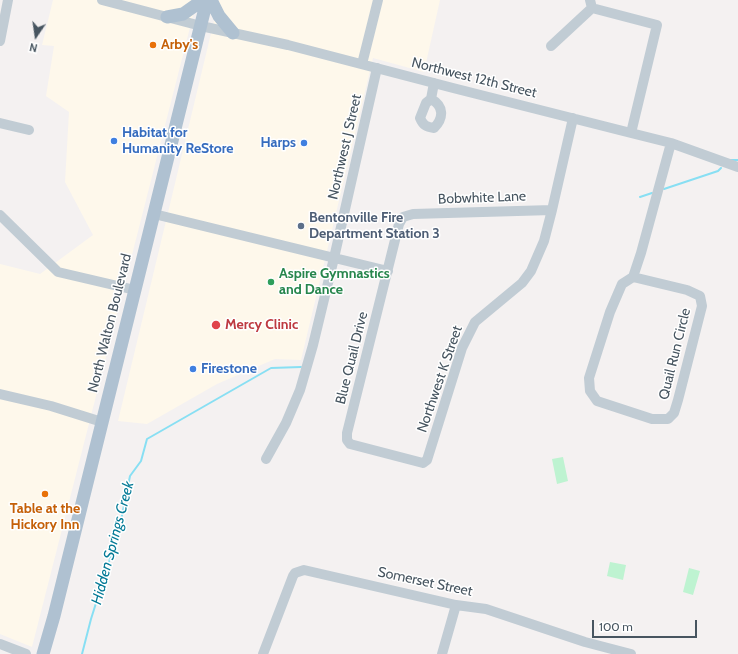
<!DOCTYPE html>
<style>
body{margin:0}
#map{position:relative;width:738px;height:654px;overflow:hidden;background:#f4f1f1;font-family:Cabin,sans-serif}
canvas{display:block}
.north{position:absolute;left:16px;top:16px;width:40px;height:40px;-webkit-text-stroke:3px #fff;paint-order:stroke;rotate:193deg;font-size:11px;font-weight:700;line-height:16px;text-align:center;color:#475560}
.north::after{content:'';display:block;margin:auto;width:14px;height:18px;background:#475560;clip-path:polygon(50% 0,100% 100%,50% 72%,0 100%)}
.scale{position:absolute;left:592px;top:620px;width:105px;height:18px;box-sizing:border-box;border:2px solid #475560;border-top:0;padding-left:5px;font-size:12px;line-height:14px;white-space:nowrap;color:#475560;-webkit-text-stroke:3px #fff;paint-order:stroke}
</style>
<div id="map">
<canvas width="738" height="654"></canvas>
<div class="north">N</div>
<div class="scale">100 m</div>
</div>
<script>
const c = document.querySelector('canvas').getContext('2d');
c.lineJoin = 'round';
function fillPath(path, color) { c.fillStyle = color; c.fill(path, 'evenodd'); }
function stroke(path, color, width, dash) { c.strokeStyle = color; c.lineWidth = width; c.lineCap = dash ? 'butt' : 'round'; c.setLineDash(dash || []); c.stroke(path); }
function drawText(font, color, halo, rows, align = 'center') {
  c.font = font + ' Cabin,sans-serif'; c.lineWidth = 3; c.setLineDash([]); c.textBaseline = 'middle'; c.strokeStyle = halo; c.fillStyle = color; for (const [text, x, y, turn = 0] of rows) {
    c.save(); c.translate(x, y); c.rotate((+turn || 0) * Math.PI / 180); c.textAlign = isNaN(turn) ? turn : align; if (halo) c.strokeText(text, 0, 0); c.fillText(text, 0, 0); c.restore();
  }
}
const commercial = new Path2D(`
 M53,0H197L32,647L0,634V264L40,274L93,235L65,182L69,112L46,96L54,46L42,45Z
 M219,0H440L424,72L373,58L301,360L275,359L217,384L147,424L118,421Z`);
const green = new Path2D(`
 M563,457L568,481L557,484L552,459Z
 M610,562L626,565L623,580L607,576Z
 M689,568L700,571L693,595L683,592Z`);
const stream = new Path2D(`
 M731,160H738
 M664,189L718,171L721,168
 M640,197L652,193
 M82,654L91,619L119,530L130,476L141,461L147,439L271,368L301,367`);
const minor = new Path2D(`
 M102,0L201,26L288,45L453,88L631,133L671,143L738,167
 M590,0L592,8L657,25L631,133
 M0,41L8,0
 M551,46L592,8
 M362,64L378,0
 M431,99C444,106 444,118 434,128C426,127 423,125 420,118L426,103L431,99L434,83
 M0,123L29,130
 M552,210L413,214L403,217L399,224L347,433V440L350,444L423,463L427,460L462,348L475,322L522,283L531,271L544,241L552,210L573,118
 M154,214L388,271
 M0,215L58,272L135,290
 M633,277L687,290L700,296L702,306L678,400L674,413L668,419H652L597,401L590,391L589,378L610,312L622,284Z
 M633,277L641,253L671,143
 M0,394L51,406L102,422
 M266,459L286,423L300,390L313,345L334,258L377,68
 M0,644L26,654
 M263,654L293,576L295,573L304,570L456,605L486,609L585,642L631,654
 M442,654L456,605`);
const major = new Path2D(`
 M211,0L219,16L233,33
 M167,17L183,14L203,0
 M43,654L54,616L207,0`);
const markers = [
 [153,45,4,"#e8710a"],
 [114,141,4,"#3f7fe0"],
 [304,143,4,"#3f7fe0"],
 [301,226,4,"#5c6f8a"],
 [271,282,4,"#2e9e5b"],
 [216,325,5,"#e0444e"],
 [193,369,4,"#3f7fe0"],
 [45,494,4,"#e8710a"]
];
const foodNames = [
 ["Arby's",161,45],
 ["Table at the",45,509,"center"],
 ["Hickory Inn",45,525,"center"]
];
const streetNames = [
 ["Northwest 12th Street",474,78,14],
 ["Northwest J Street",345,147,-77],
 ["Bobwhite Lane",482,198,-2],
 ["North Walton Boulevard",110,323,-76],
 ["Quail Run Circle",675,354,-76],
 ["Blue Quail Drive",352,358,-76],
 ["Northwest K Street",440,379,-71],
 ["Somerset Street",425,582,12]
];
const shopNames = [
 ["Habitat for",122,133],
 ["Humanity ReStore",122,149],
 ["Harps",296,143,"right"],
 ["Firestone",201,369]
];
const serviceNames = [
 ["Bentonville Fire",309,218],
 ["Department Station 3",309,234]
];
const leisureNames = [
 ["Aspire Gymnastics",279,274],
 ["and Dance",279,290]
];
const healthNames = [
 ["Mercy Clinic",225,325]
];
const waterNames = [
 ["Hidden Springs Creek",113,543,-75]
];
fillPath(commercial, '#fef8eb');
fillPath(green, '#bef3d1');
stroke(stream, '#88dff3', 2);
stroke(minor, '#c1ccd4', 10);
stroke(major, '#afc1d1', 13);
for (const [x, y, r, color] of markers) { const dot = new Path2D(); dot.arc(x, y, r, 0, 2 * Math.PI); c.fillStyle = color; c.fill(dot); stroke(dot, '#fff', 1.5); }
drawText('bold 14px', '#c56008', '#fff', foodNames, 'left');
drawText('14px', '#475560', '#fff', streetNames);
drawText('bold 14px', '#366cbe', '#fff', shopNames, 'left');
drawText('bold 14px', '#4e5e75', '#fff', serviceNames, 'left');
drawText('bold 14px', '#27864d', '#fff', leisureNames, 'left');
drawText('bold 14px', '#be3a42', '#fff', healthNames, 'left');
drawText('italic 15px', '#057b97', '#fff', waterNames);
</script>
